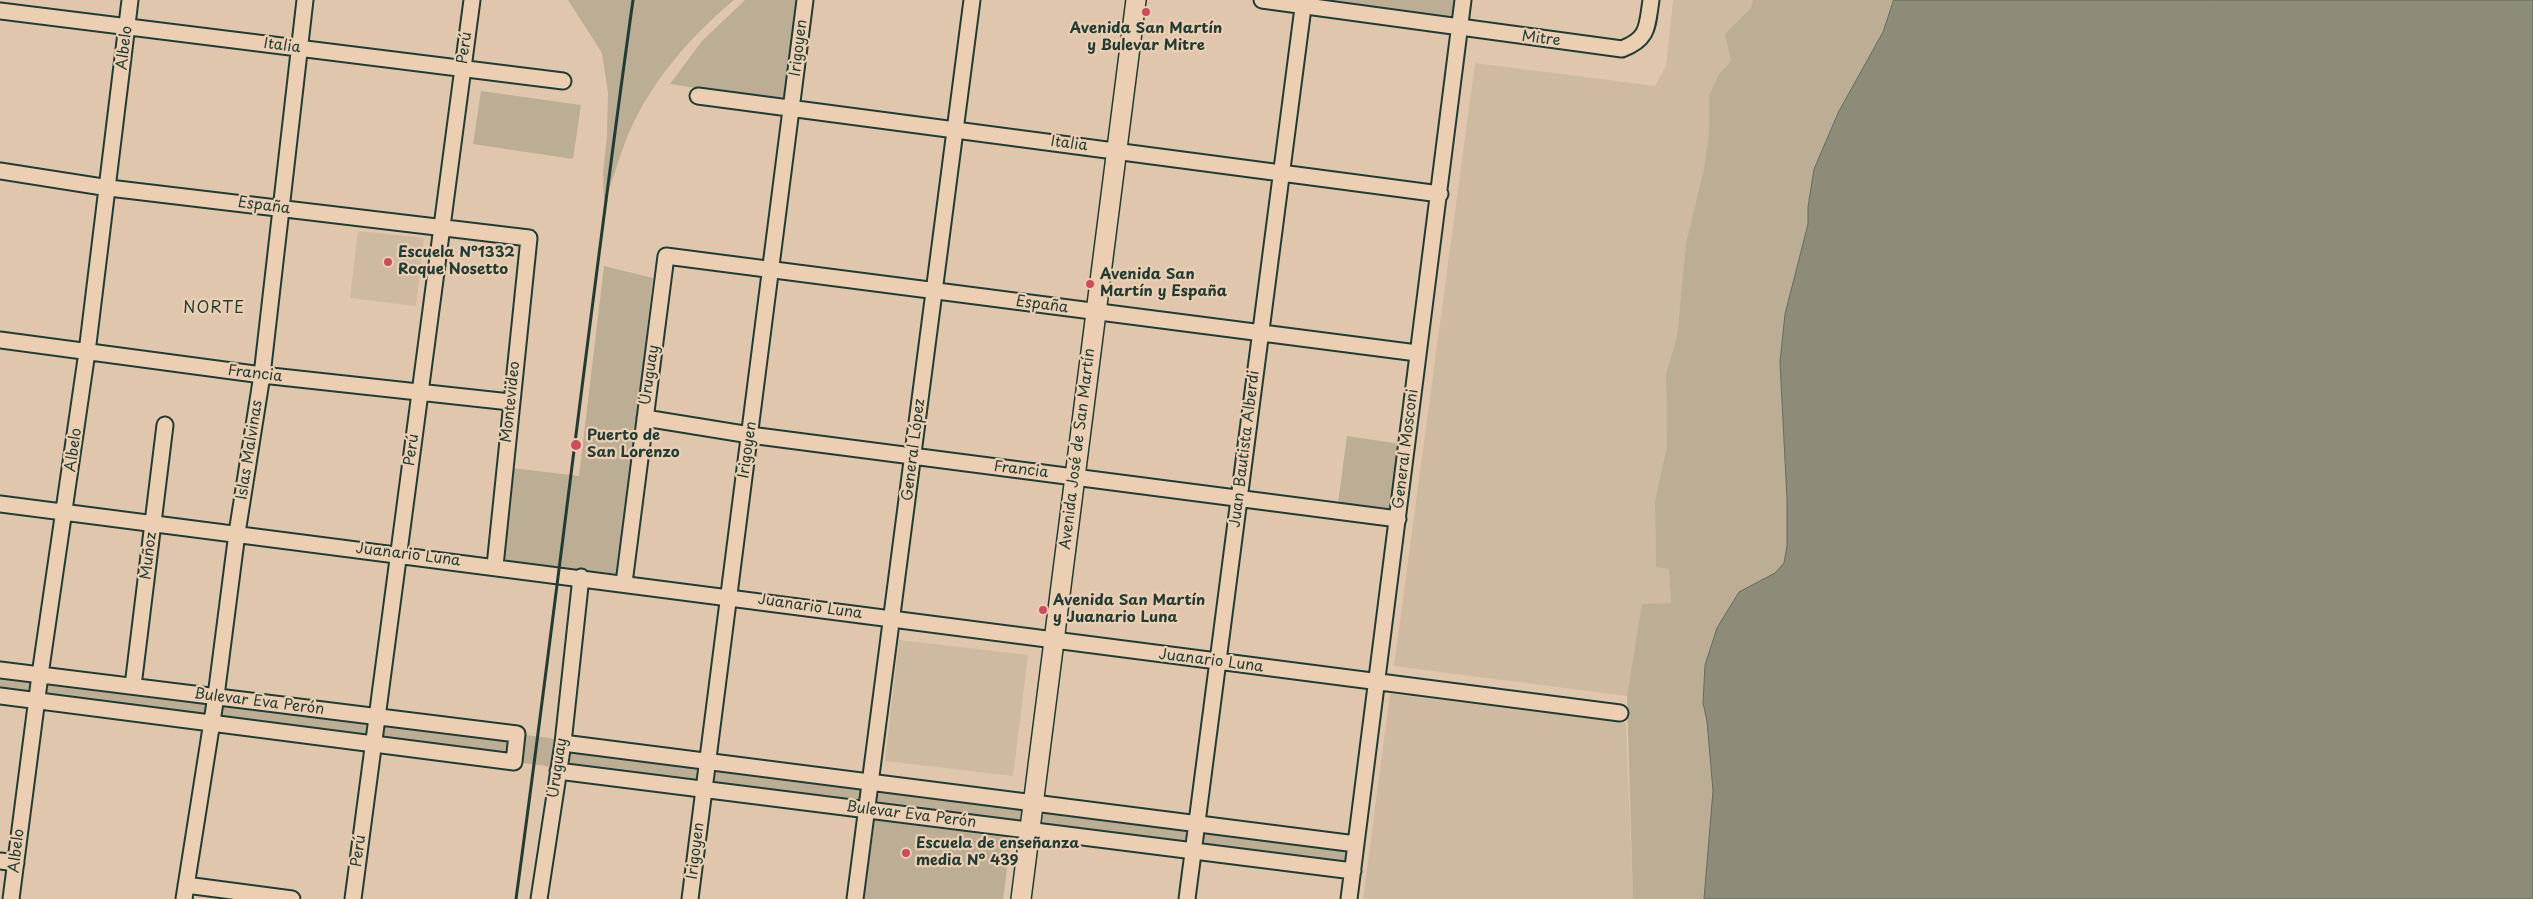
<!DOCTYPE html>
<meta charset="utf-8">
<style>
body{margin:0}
canvas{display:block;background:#e0c6ac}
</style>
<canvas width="2533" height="899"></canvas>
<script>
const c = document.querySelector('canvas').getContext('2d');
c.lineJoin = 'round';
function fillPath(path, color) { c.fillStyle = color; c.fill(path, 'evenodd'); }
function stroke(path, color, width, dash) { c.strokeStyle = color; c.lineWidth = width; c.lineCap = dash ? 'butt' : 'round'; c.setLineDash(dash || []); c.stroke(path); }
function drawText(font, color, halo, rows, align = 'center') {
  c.font = font + ' "Playpen Sans",sans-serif'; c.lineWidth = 4.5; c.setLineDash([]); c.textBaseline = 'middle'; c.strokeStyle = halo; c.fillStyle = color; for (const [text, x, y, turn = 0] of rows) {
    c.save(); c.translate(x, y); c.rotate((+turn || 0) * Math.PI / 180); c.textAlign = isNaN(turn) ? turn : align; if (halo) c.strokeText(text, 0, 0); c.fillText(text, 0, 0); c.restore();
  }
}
const built = new Path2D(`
 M1673,0H1753L1751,8L1726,34L1731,61L1719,74L1704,169L1686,243L1677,337L1666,375L1667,446L1655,501L1656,566L1669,569L1671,603L1642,605L1627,696L1394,666L1475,63L1655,86L1666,66Z
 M358,231L424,238L416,306L350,298Z
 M899,640L1028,655L1013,776L885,761Z
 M1390,694L1626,723L1633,899H1363Z`);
const green = new Path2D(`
 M568,0H734C694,33 655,77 633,124C621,148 614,178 604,203L603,173L607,136L608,93L602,53Z
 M745,0H798L787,102L670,84L702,41Z
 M1262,0H1463L1459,28Z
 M1753,0H1894L1883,32L1839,111L1814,169L1808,207V224L1785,314L1780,362L1787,499V546L1784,563L1775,573L1739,592L1717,628L1705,665L1703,703L1707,721L1713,791L1704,899H1633L1627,696L1642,604L1671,603L1669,569L1656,567L1655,501L1667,446L1666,374L1677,337L1686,243L1704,169L1709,134V96L1719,74L1731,61L1725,34L1751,8Z
 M481,91L581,105L573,159L473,144Z
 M604,266L653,278L618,574L503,561L512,468L579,476Z
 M1347,436L1400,444L1392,510L1338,503Z
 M0,670L550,738L563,743L1356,844L1353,871L558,771L546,766L0,696Z
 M875,820L1011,838L1003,899H864Z`);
const water = new Path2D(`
 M1894,0H2533V899H1704L1713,791L1707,721L1703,703L1705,665L1717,628L1739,592L1775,573L1784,563L1787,546V499L1780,362L1785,314L1808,224V207L1814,169L1839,111L1883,32Z`);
const minor = new Path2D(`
 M1262,0L1622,49C1649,39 1647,26 1651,0
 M0,11L563,81
 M698,96L1440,194
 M0,171L109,188L529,238L495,566
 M0,340L262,375L510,402
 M645,418L750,435L1398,519
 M0,504L1620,713
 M624,583L666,256L1417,353
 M0,670L517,734L514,762L0,696
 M133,686L165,425
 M563,743L1356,844
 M558,771L1353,871
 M0,861L16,863
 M186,885L292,899
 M11,899L40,675L87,352L130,0
 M184,899L216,696L237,533L262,375L305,0
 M353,899L472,0
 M539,899L563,743L581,577
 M690,899L805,0
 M855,899L972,0
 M1187,899L1304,0
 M1349,899L1463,0`);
const major = new Path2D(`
 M1021,899L1136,0`);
const rail = new Path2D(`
 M516,899C557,600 591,299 633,0`);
const markers = [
 [1146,12,5,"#d1495b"],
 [388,262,5,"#d1495b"],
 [1090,284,5,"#d1495b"],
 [576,445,6,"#d1495b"],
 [1043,610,5,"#d1495b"],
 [906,853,5,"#d1495b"]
];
const poiNames = [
 ["Avenida San Martín",1146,29,"center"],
 ["y Bulevar Mitre",1146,46,"center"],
 ["Escuela N°1332",398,253],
 ["Roque Nosetto",398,270],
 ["Avenida San",1100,275],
 ["Martín y España",1100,292],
 ["Puerto de",587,436],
 ["San Lorenzo",587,453],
 ["Avenida San Martín",1053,601],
 ["y Juanario Luna",1053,618],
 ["Escuela de enseñanza",916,844],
 ["media N° 439",916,861]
];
const streetNames = [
 ["Mitre",1541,39,7],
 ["Italia",282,46,7],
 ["Albelo",125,48,-83],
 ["Perú",465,48,-82],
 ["Irigoyen",799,48,-83],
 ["Italia",1069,144,7],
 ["España",264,206,7],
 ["España",1042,305,7],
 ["Francia",255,374,7],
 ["Uruguay",650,375,-82],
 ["Montevideo",511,402,-84],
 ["Avenida José de San Martín",1078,449,-83],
 ["Juan Bautista Alberdi",1245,449,-83],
 ["General Mosconi",1406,449,-83],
 ["Albelo",74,450,-82],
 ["Islas Malvinas",250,450,-81],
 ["Perú",412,450,-82],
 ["Irigoyen",748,450,-82],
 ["General López",914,450,-83],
 ["Francia",1021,470,7],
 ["Juanario Luna",408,555,7],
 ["Muñoz",149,556,-83],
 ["Juanario Luna",810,607,8],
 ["Juanario Luna",1211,661,7],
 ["Bulevar Eva Perón",259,702,7],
 ["Uruguay",558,768,-82],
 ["Bulevar Eva Perón",911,815,7],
 ["Albelo",17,851,-83],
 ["Perú",359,851,-82],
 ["Irigoyen",696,851,-83]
];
const neighbourhoodNames = [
 ["NORTE",214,309]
];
fillPath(built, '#ceb9a1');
fillPath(green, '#bcad95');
fillPath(water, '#8d8c79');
stroke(water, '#616c5d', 1);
stroke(minor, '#1f3d34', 19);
stroke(major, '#1f3d34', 22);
stroke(minor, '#eccfb3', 15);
stroke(major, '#eccfb3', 19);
stroke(rail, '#1f3d34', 3);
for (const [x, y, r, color] of markers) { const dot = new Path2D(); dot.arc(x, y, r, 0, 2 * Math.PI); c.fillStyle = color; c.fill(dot); stroke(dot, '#eccfb3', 2); }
drawText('bold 15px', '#1f3d34', '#eccfb3', poiNames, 'left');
drawText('15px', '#1f3d34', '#eccfb3', streetNames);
c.letterSpacing = '1px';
drawText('16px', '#1f3d34', '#eccfb3', neighbourhoodNames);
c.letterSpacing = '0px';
</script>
